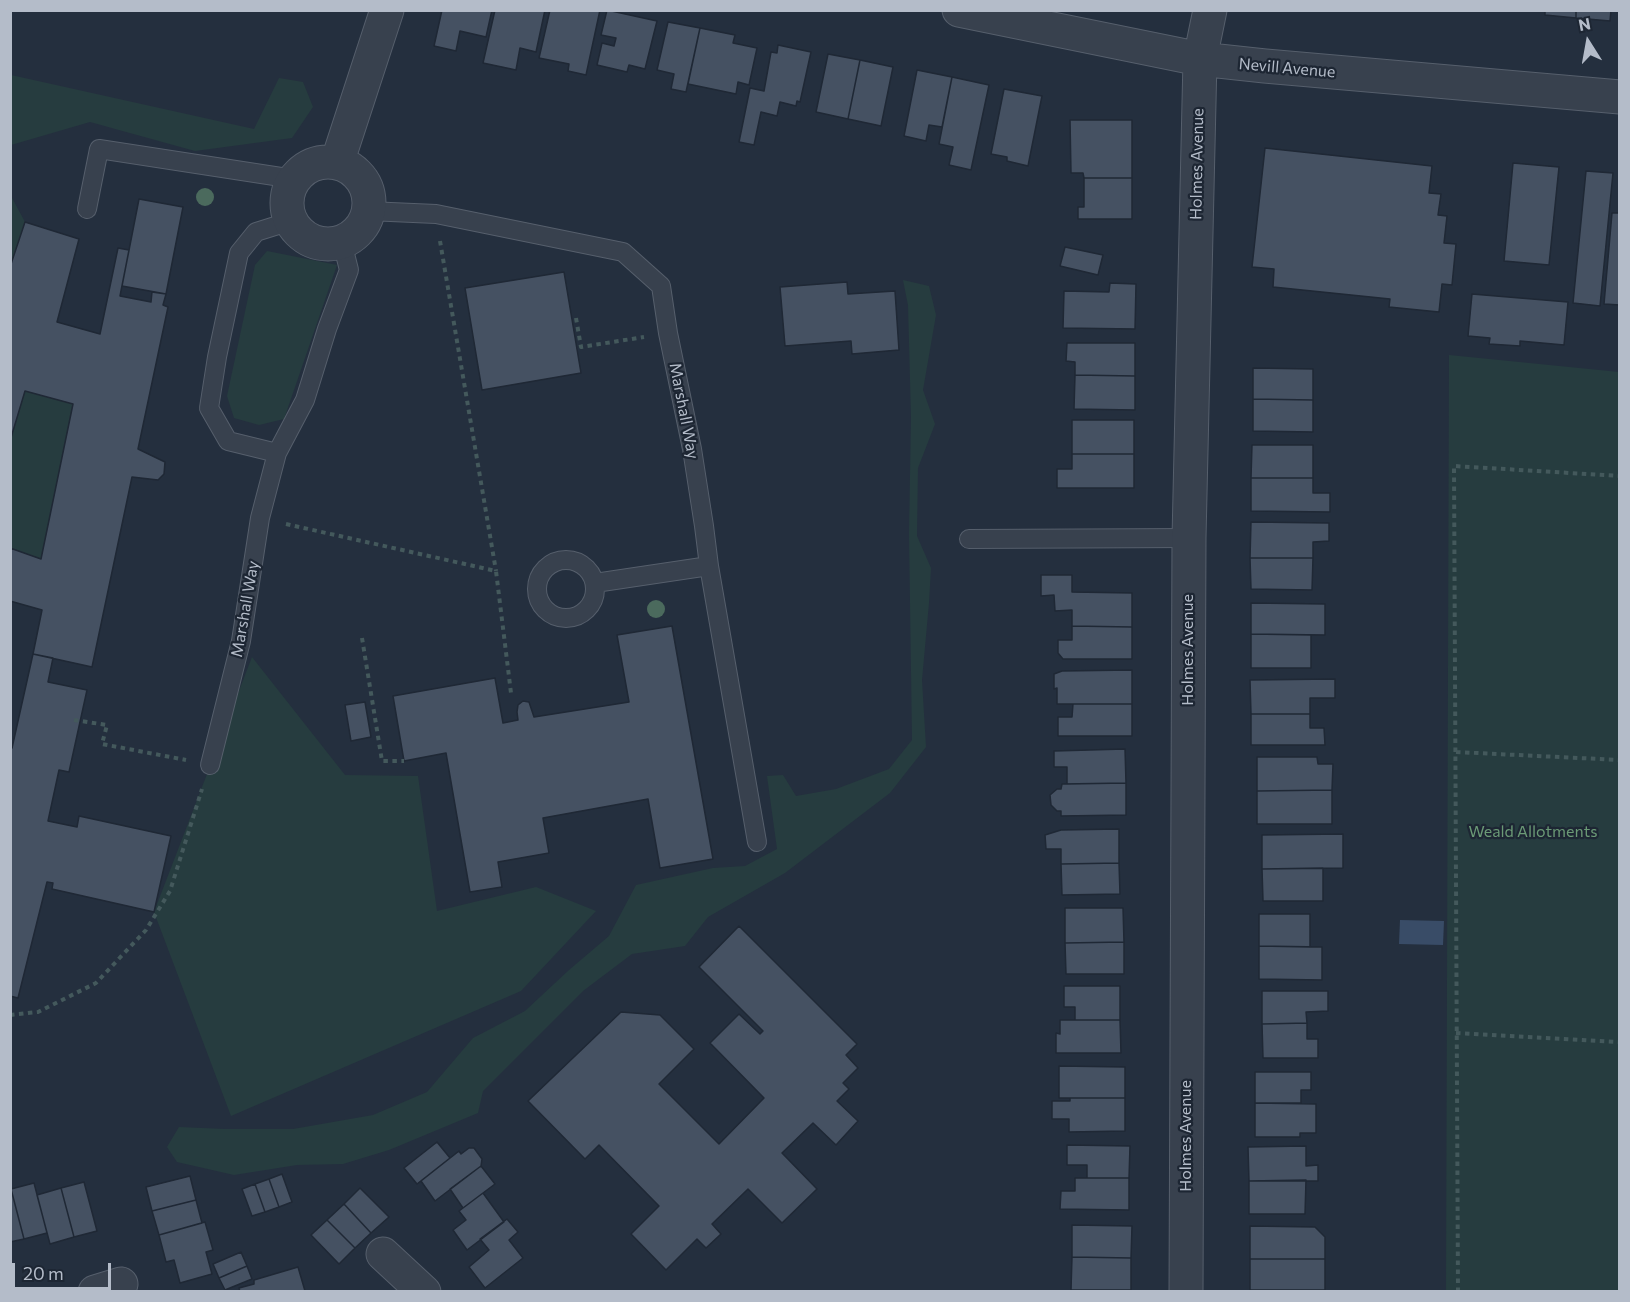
<!DOCTYPE html>
<style>
body{margin:0}
#map{position:relative;width:1630px;height:1302px;overflow:hidden;background:#242f3e;font-family:Commissioner,sans-serif}
canvas{display:block}
.frame{position:absolute;inset:0;border:12px solid #b4bcc9;pointer-events:none}
.north{position:absolute;left:1558px;top:12px;width:60px;height:60px;-webkit-text-stroke:4px #1d2633;paint-order:stroke;rotate:349deg;font-size:16px;font-weight:700;line-height:24px;text-align:center;color:#b4bcc9}
.north::after{content:'';display:block;margin:auto;width:21px;height:27px;background:#b4bcc9;clip-path:polygon(50% 0,100% 100%,50% 72%,0 100%)}
.scale{position:absolute;left:12px;top:1263px;width:99px;height:27px;box-sizing:border-box;border:3px solid #b4bcc9;border-top:0;padding-left:8px;font-size:18px;line-height:21px;white-space:nowrap;color:#b4bcc9;-webkit-text-stroke:4px #1d2633;paint-order:stroke}
</style>
<div id="map">
<canvas width="1630" height="1302"></canvas>
<div class="frame"></div>
<div class="north">N</div>
<div class="scale">20 m</div>
</div>
<script>
const c = document.querySelector('canvas').getContext('2d');
c.lineJoin = 'round';
function fillPath(path, color) { c.fillStyle = color; c.fill(path, 'evenodd'); }
function stroke(path, color, width, dash) { c.strokeStyle = color; c.lineWidth = width; c.lineCap = dash ? 'butt' : 'round'; c.setLineDash(dash || []); c.stroke(path); }
function drawText(font, color, halo, rows, align = 'center') {
  c.font = font + ' Commissioner,sans-serif'; c.lineWidth = 4.5; c.setLineDash([]); c.textBaseline = 'middle'; c.strokeStyle = halo; c.fillStyle = color; for (const [text, x, y, turn = 0] of rows) {
    c.save(); c.translate(x, y); c.rotate((+turn || 0) * Math.PI / 180); c.textAlign = isNaN(turn) ? turn : align; if (halo) c.strokeText(text, 0, 0); c.fillText(text, 0, 0); c.restore();
  }
}
const green = new Path2D(`
 M11,75L254,129L279,78L303,82L313,107L292,138L195,151L90,122L11,145Z
 M11,196L25,222L11,267Z
 M267,251L337,265L284,419L259,425L234,418L227,396L255,265Z
 M903,280L929,286L936,315L923,390L935,424L918,468L917,536L931,568L929,603L922,680L926,747L890,793L785,873L708,917L685,946L632,954L583,991L483,1091L478,1113L389,1150L343,1164L297,1165L234,1175L177,1162L167,1147L179,1127L225,1129H293L373,1115L427,1092L473,1038L525,1011L569,970L609,936L636,885L713,868L745,866L777,849L767,776L783,775L796,796L836,789L889,769L912,740L909,534L911,417L908,305Z
 M1449,355L1619,372V1291H1446Z
 M25,391L73,404L41,559L11,548L10,441Z
 M252,657L345,775L418,776L437,911L536,887L596,911L521,991L231,1116L154,912Z`);
const water = new Path2D(`
 M1400,920L1444,921L1443,945L1399,944Z`);
const building = new Path2D(`
 M442,10H492L486,37L460,31L456,51L434,46Z
 M495,10H545L536,52L520,48L516,70L483,63Z
 M550,10H600L586,75L568,71L569,64L539,58Z
 M607,10L657,21L645,69L629,65L627,72L597,65L602,43L614,46L616,38L601,35Z
 M1545,10H1576V18L1545,15Z
 M1576,10H1611L1610,21L1576,18Z
 M668,22L700,28L686,92L671,89L674,74L657,70Z
 M700,28L735,35L733,43L757,48L749,85L738,82L736,94L688,84Z
 M778,45L811,52L800,102L797,101L796,106L780,102L777,116L761,112L754,145L739,142L750,88L764,91L771,52L777,53Z
 M828,54L860,60L848,119L816,112Z
 M860,60L893,67L881,126L848,119Z
 M917,70L952,77L942,127L929,125L926,141L904,136Z
 M952,77L989,85L971,170L949,165L953,147L939,144Z
 M1004,89L1042,96L1028,166L1007,161V157L991,154Z
 M1070,120H1132V178H1084L1083,173H1071Z
 M1265,148L1432,166L1429,193L1441,194L1438,215L1447,216L1444,243L1456,244L1452,285L1442,284L1439,312L1389,307L1390,299L1273,287L1274,269L1252,267Z
 M1513,163L1559,167L1549,265L1504,261Z
 M1586,171L1613,173L1600,306L1573,303Z
 M1084,178H1132V219H1078V207H1084Z
 M139,199L183,207L166,294L122,286Z
 M1612,213H1620V305L1604,304Z
 M25,222L79,239L57,322L100,334L118,248L129,250L120,296L151,302L152,292L166,294L163,305L168,307L138,449L165,462L164,474L158,480L132,477L92,667L33,654L42,610L10,601V548L41,559L73,404L25,391L10,441V267Z
 M1065,247L1103,255L1098,275L1060,266Z
 M564,272L581,373L482,390L465,288Z
 M847,282L848,294L895,291L899,350L852,354L851,341L785,346L780,287Z
 M1110,283L1136,284L1135,329L1063,328L1064,291L1109,292Z
 M1472,294L1568,302L1564,345L1520,341V346L1489,344L1490,338L1468,336Z
 M1067,343H1135V376L1075,375V362L1066,361Z
 M1253,368L1313,369V400L1253,399Z
 M1075,375L1135,376V410L1074,409Z
 M1253,399L1313,400V432L1253,431Z
 M1072,420H1134V454H1072Z
 M1252,445H1313V478H1251Z
 M1072,454H1134V488H1057V469H1072Z
 M1251,478H1313V493H1330V512L1251,511Z
 M1251,522L1329,523V541L1313,542V558H1250Z
 M1250,558H1313L1312,590L1251,589Z
 M1041,575H1072V592L1132,593V627L1072,626V610L1055,611L1054,595L1041,596Z
 M1251,603L1325,604V635L1251,634Z
 M672,626L713,859L660,868L648,799L543,818L549,853L498,862L502,887L470,892L446,753L404,761L393,696L495,678L503,723L518,720L517,712L518,705L523,701L529,702L534,717L629,702L617,635Z
 M1072,626L1132,627V659H1063L1058,653V640H1072Z
 M1251,634L1311,635V668H1251Z
 M33,654L53,658L48,682L87,690L69,772L59,770L48,821L77,827L79,816L171,836L154,912L52,889L53,883L47,882L18,998L10,996V748H12Z
 M1132,670V704H1057V688L1054,689V674L1062,671Z
 M1335,679V698H1310V714H1251L1250,680Z
 M365,702L371,737L351,741L345,705Z
 M1073,704H1132V736H1058V717H1072Z
 M1251,714H1310V728H1324L1325,745H1251Z
 M1125,749L1126,783L1067,784V767H1054V751Z
 M1257,757H1317L1318,764H1333L1332,790L1257,791Z
 M1126,783V815L1061,816V811H1057L1051,805L1050,795L1057,789H1061L1062,784Z
 M1332,790V824H1257V791Z
 M1119,829V863L1061,864V849H1046L1045,835L1061,830Z
 M1343,834V868L1262,869V835Z
 M1119,863L1120,894L1062,895L1061,864Z
 M1323,868V901H1263L1262,869Z
 M1065,908H1123L1124,942L1065,943Z
 M1259,914H1310V947L1259,946Z
 M739,926L857,1044L846,1055L858,1068L843,1083L849,1089L837,1101L858,1121L836,1145L813,1123L782,1153L817,1189L782,1223L748,1189L712,1224L721,1234L706,1248L697,1239L666,1270L631,1234L659,1206L599,1145L585,1159L528,1101L621,1012L660,1015L694,1049L659,1084L719,1144L764,1098L710,1043L739,1014L760,1034L763,1031L699,967Z
 M1124,942V974H1066L1065,943Z
 M1259,946L1322,947V980L1259,979Z
 M1064,986H1120V1020H1075V1007H1064Z
 M1262,991H1328V1011L1306,1012L1307,1023L1262,1024Z
 M1060,1020H1120L1121,1053H1056V1033L1060,1034Z
 M1307,1023V1039H1318V1058H1263L1262,1024Z
 M1059,1066L1125,1067V1098H1059Z
 M1255,1072H1311V1090H1301V1103H1255Z
 M1070,1098H1125V1131L1069,1132V1119H1052V1101H1070Z
 M1255,1103L1316,1104V1133H1300V1137H1255Z
 M437,1142L450,1158L417,1184L404,1168Z
 M1067,1145L1130,1146L1129,1178H1087V1165H1067Z
 M1306,1146V1166L1318,1165V1181H1249L1248,1147Z
 M469,1148H474L482,1159L481,1166L435,1201L421,1181L459,1151L461,1154Z
 M481,1166L495,1184L463,1208L450,1189Z
 M282,1174L292,1202L279,1207L269,1179Z
 M190,1176L196,1200L152,1211L146,1187Z
 M1075,1178H1129V1210L1060,1209L1061,1191H1075Z
 M269,1179L279,1207L265,1212L255,1184Z
 M1306,1180L1305,1214H1249V1181Z
 M84,1182L97,1231L74,1237L61,1188Z
 M34,1183L47,1233L24,1239L11,1189Z
 M255,1184L265,1212L252,1216L242,1189Z
 M61,1188L74,1237L50,1244L37,1195Z
 M360,1188L389,1217L371,1233L344,1204Z
 M11,1189L24,1239L10,1242V1190Z
 M483,1193L504,1222L467,1250L453,1230L466,1220L459,1211Z
 M196,1200L202,1223L159,1235L152,1211Z
 M344,1204L371,1233L355,1248L327,1220Z
 M507,1219L518,1232L509,1240L523,1258L485,1288L469,1267L489,1250L480,1239Z
 M327,1220L355,1248L339,1264L311,1235Z
 M205,1222L213,1250L206,1252L212,1274L180,1283L174,1260L166,1262L159,1235Z
 M1072,1225L1132,1226L1131,1258L1072,1257Z
 M1250,1226L1315,1227L1325,1237V1259H1250Z
 M241,1252L247,1266L219,1278L213,1264Z
 M1072,1257L1131,1258V1290H1071Z
 M1250,1259H1325V1290H1250Z
 M247,1266L252,1279L225,1290L219,1278Z
 M298,1267L305,1291L240,1292L239,1288L254,1284V1280Z`);
const path = new Path2D(`
 M440,241L496,571
 M576,318L581,347L644,337
 M286,524L496,571L511,693
 M362,638L382,761H404
 M74,720L107,725L102,744L186,760
 M1456,752L1620,760
 M10,1015L38,1012L96,983L146,930L170,891L202,789
 M1456,1033L1620,1042
 M1458,1292L1454,466L1620,476`);
const lane = new Path2D(`
 M87,209L99,149L294,179
 M368,211L436,214L623,252L661,286L668,333L692,449L704,526L709,566L757,842
 M277,453L228,441L209,408L217,357L239,253L256,232L291,221
 M969,539L1189,538
 M537 589a29 29 0 1 1 58 0a29 29 0 1 1-58 0Z
 M595,583L709,566
 M210,765L241,641L260,518L277,453L305,400L327,329L349,270L342,242`);
const street = new Path2D(`
 M959,10L1200,59L1265,66L1620,97
 M287 203a41 41 0 1 1 82 0a41 41 0 1 1-82 0Z
 M337,163L387,10
 M383,1254L424,1292
 M95,1292L121,1284
 M1186,1292L1189,538L1200,59L1210,10`);
const trees = [
 [205,197],
 [656,609]
];
const streetNames = [
 ["Nevill Avenue",1287,68,5],
 ["Holmes Avenue",1197,164,-89],
 ["Marshall Way",684,411,79],
 ["Marshall Way",245,609,-80],
 ["Holmes Avenue",1188,650,-90],
 ["Holmes Avenue",1186,1136,-90]
];
const parkNames = [
 ["Weald Allotments",1533,832]
];
fillPath(green, '#263c3f');
fillPath(water, '#394c67');
fillPath(building, '#455162');
stroke(building, '#1f2835', 1.5);
stroke(lane, '#565f6c', 20);
stroke(street, '#565f6c', 35);
stroke(path, '#44595c', 4, [4.5, 4.5]);
stroke(lane, '#38414e', 18);
stroke(street, '#38414e', 33);
c.fillStyle = '#4b6a5d';
for (const [x, y] of trees) { c.beginPath(); c.arc(x, y, 9, 0, 2 * Math.PI); c.fill(); }
drawText('16px', '#b4bcc9', '#1d2633', streetNames);
drawText('16px', '#6b9a76', '#1d2633', parkNames);
</script>
